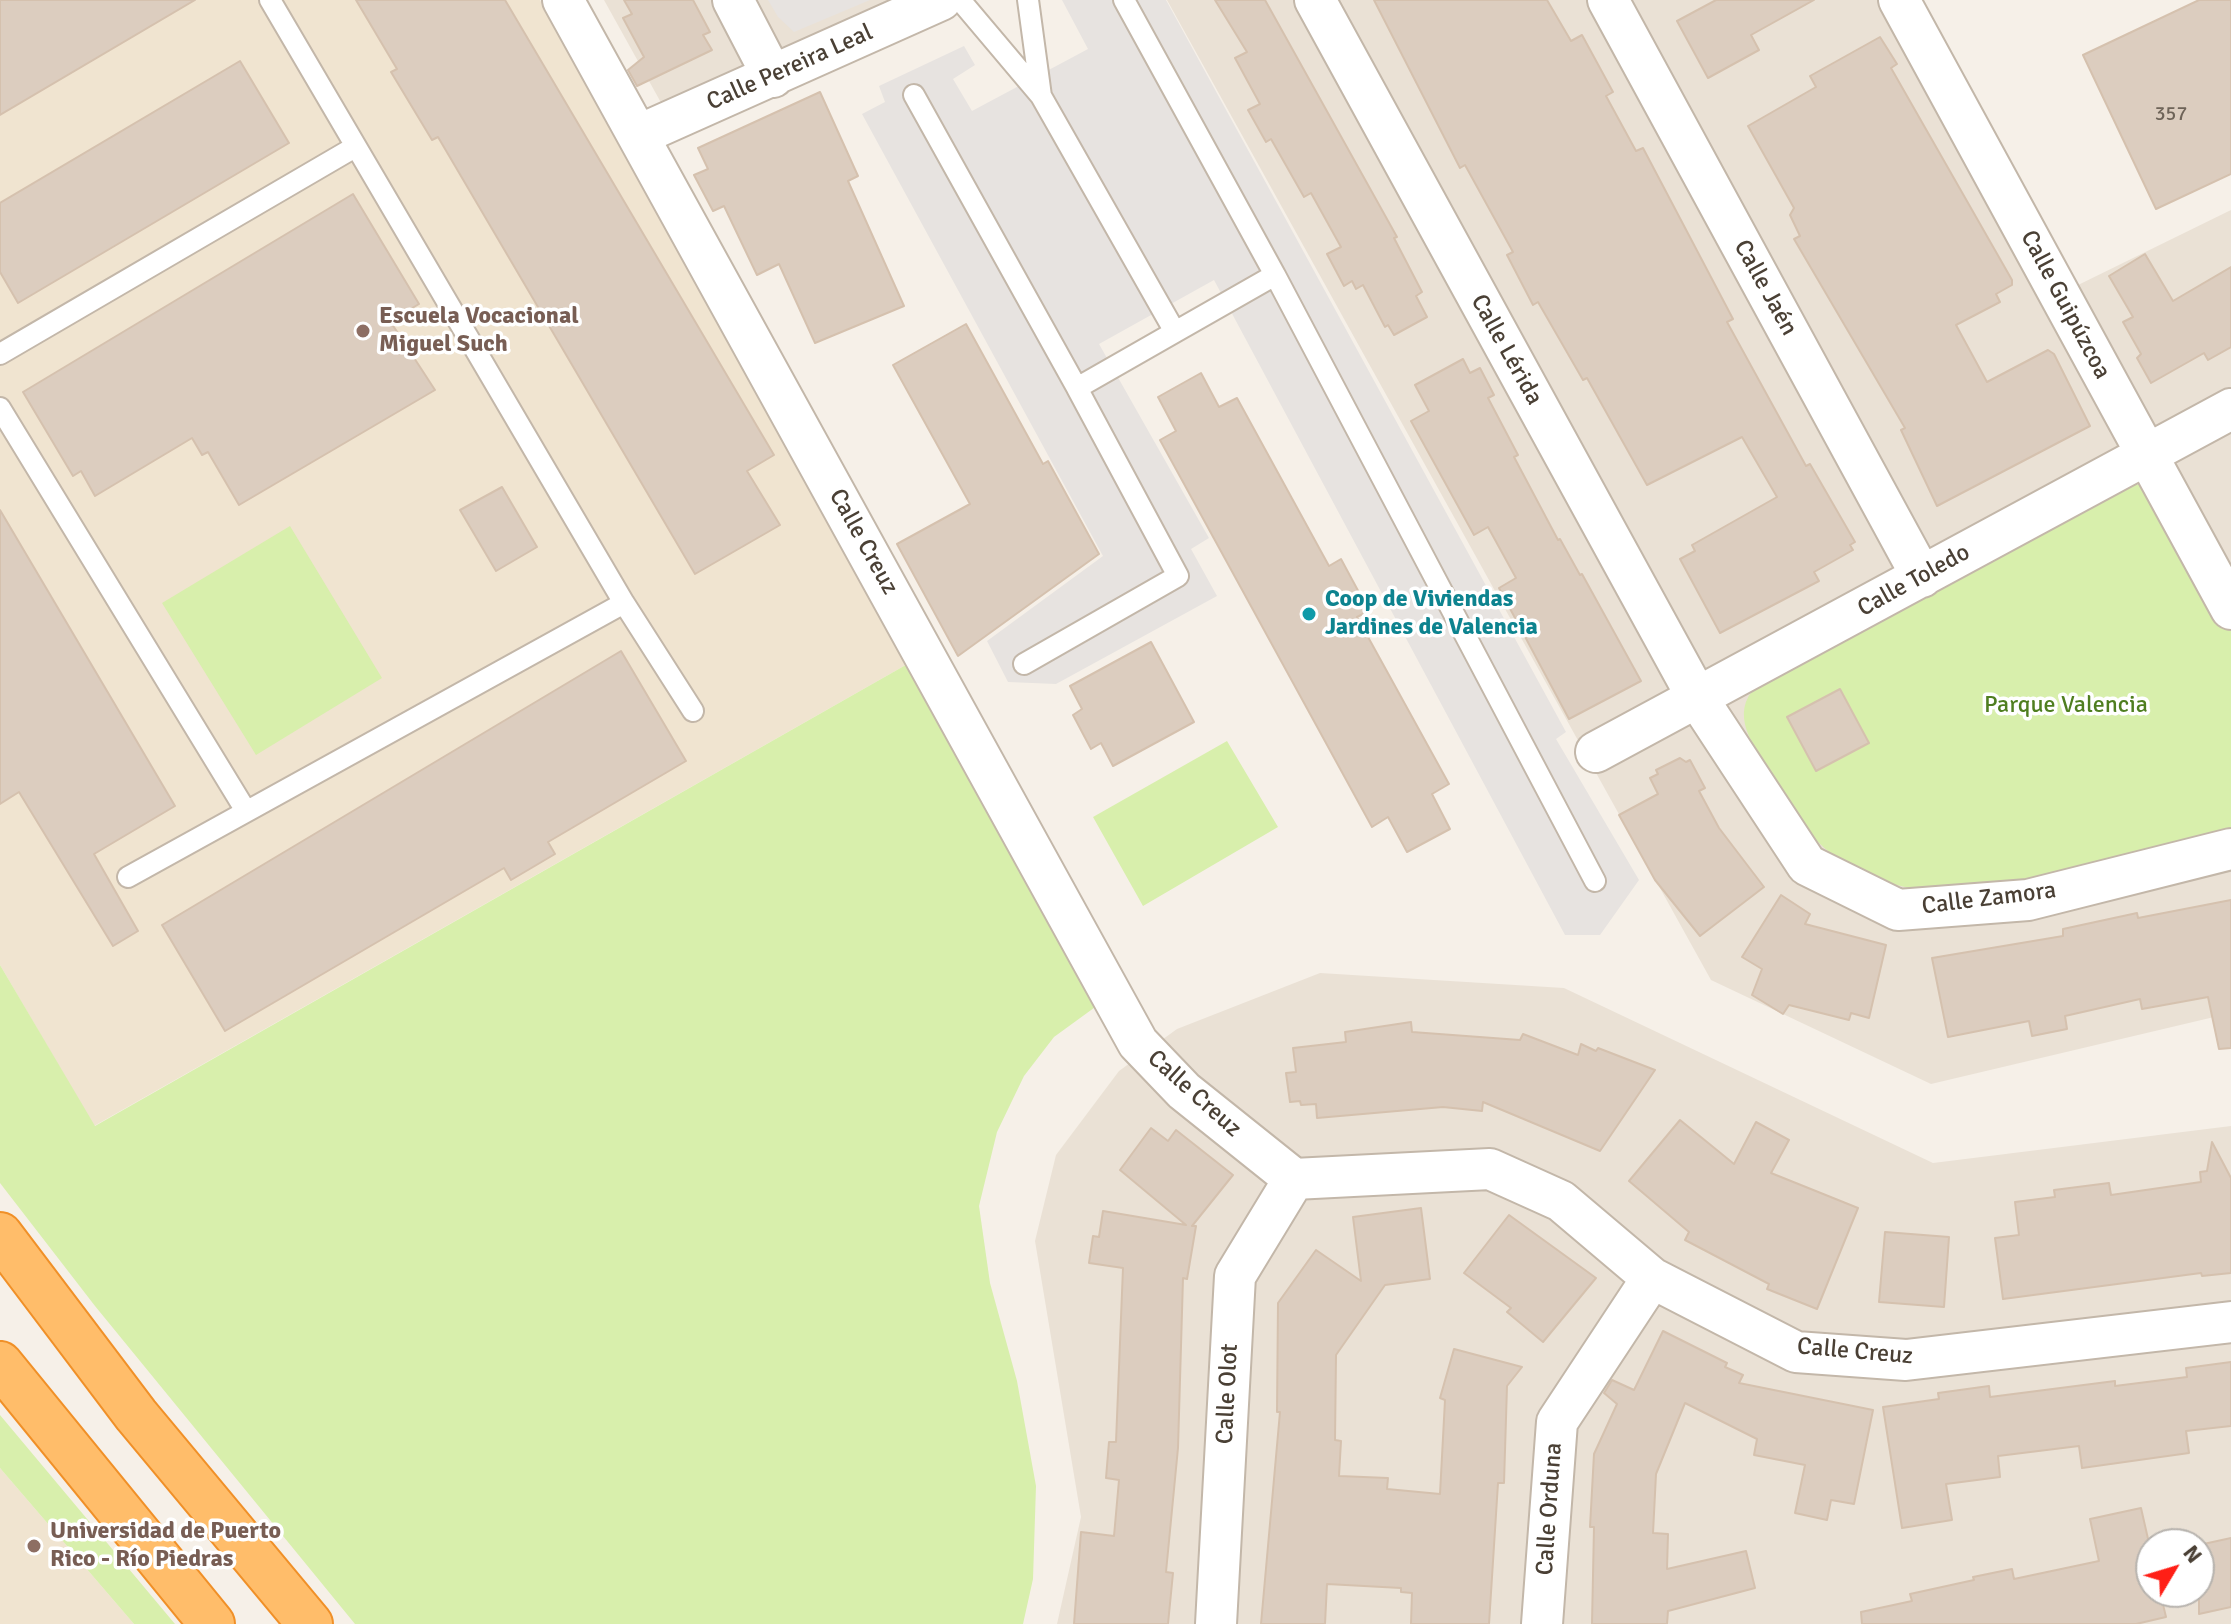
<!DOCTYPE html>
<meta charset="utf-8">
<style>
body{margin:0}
#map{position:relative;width:2231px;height:1624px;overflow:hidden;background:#f6f0e8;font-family:Signika,sans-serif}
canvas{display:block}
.north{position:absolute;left:2135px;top:1528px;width:80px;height:80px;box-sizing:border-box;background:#fff;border:2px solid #b7b3ae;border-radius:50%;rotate:52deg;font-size:22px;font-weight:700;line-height:32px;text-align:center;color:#4a4035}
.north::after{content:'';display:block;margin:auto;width:28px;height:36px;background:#ff1f16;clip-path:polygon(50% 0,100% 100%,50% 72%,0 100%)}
</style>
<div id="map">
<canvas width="2231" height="1624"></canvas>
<div class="north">N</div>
</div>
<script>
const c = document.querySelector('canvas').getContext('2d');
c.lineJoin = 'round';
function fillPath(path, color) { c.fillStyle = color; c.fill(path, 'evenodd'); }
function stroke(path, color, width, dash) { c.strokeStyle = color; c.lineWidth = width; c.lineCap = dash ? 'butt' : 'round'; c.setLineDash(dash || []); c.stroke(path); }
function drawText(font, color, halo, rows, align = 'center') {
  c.font = font + ' Signika,sans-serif'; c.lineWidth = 7; c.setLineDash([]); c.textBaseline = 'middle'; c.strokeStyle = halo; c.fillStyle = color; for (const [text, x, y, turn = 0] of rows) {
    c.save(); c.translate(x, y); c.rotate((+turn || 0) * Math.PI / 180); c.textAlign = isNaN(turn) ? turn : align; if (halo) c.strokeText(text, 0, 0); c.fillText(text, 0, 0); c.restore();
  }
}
const residential = new Path2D(`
 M604,0H914L664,108Z
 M1167,0H1915L2076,286L2231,210V1013L1931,1084L1711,980Z
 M1320,973L1564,988L1933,1163L2231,1126V1624H1057L1081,1517L1035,1241L1056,1155L1119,1071L1177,1029ZM2151,1544H2199V1592H2151Z`);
const education = new Path2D(`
 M0,0H540L911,662L94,1126L0,965Z
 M0,1468L134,1624H0Z`);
const green = new Path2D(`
 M2143,484L2231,618V832C2106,865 1916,948 1810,834C1795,818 1784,797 1773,778C1758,751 1730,720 1752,691L2126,486Z
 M290,526L382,678L256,755L162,603Z
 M911,662L1098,1005L1054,1037L1024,1076L997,1132L979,1206L990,1283L1017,1381L1036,1486L1033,1579L1023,1624H355L95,1306L0,1183V965L95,1126Z
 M1227,741L1278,827L1143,906L1093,817Z
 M0,1415L175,1624H134L0,1468Z`);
const parking = new Path2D(`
 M768,0H870L794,32L778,17Z
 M1062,0H1166L1566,732L1556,739L1639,880L1600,935H1565L1214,280L1099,344L1209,538L1191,549L1217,596L1056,684L1008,682L987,641L1103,556L862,114L885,102L879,86L964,46L975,65L953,79L972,111L1088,49Z`);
const building = new Path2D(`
 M0,0H195L0,115Z
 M356,0H505L774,455L747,471L780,525L695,574L438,137L432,140L391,72L397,69Z
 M624,0H693L710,32L703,35L712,50L637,86L628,70L644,57L623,18L632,14Z
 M1215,0H1265L1397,237L1394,238L1422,292L1416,296L1427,317L1394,335L1388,325L1385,327L1363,285L1356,289L1352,281L1344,286L1327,254L1341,247L1311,193L1304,197L1271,139L1266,142L1248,110L1260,104L1235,58L1247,52Z
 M1374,0H1547L1571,41L1582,35L1613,92L1606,96L1636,151L1643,148L1733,319L1727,322L1806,466L1810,464L1855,542L1850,545L1853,550L1814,572L1819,581L1720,633L1680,559L1695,551L1692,545L1777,497L1742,437L1647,485L1587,378L1583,380L1538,302L1533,305L1507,255L1513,252L1465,165L1460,168Z
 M1716,0H1814L1751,35L1759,50L1708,78L1677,21Z
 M2199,0H2231V174L2156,209L2083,55Z
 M1880,37L1897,64L1891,68L2012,280V285L1996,294L2000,302L1956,325L1987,382L2048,350L2054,354L2090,426L1937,506L1901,430L1905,428L1794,239L1800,236L1790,215L1794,208L1748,126L1816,87L1810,76Z
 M240,61L289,143L18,303L0,272V203Z
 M820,92L858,176L848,181L904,306L815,343L779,264L757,275L724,206L713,211L694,175L708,169L698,148Z
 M353,194L419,304L390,321L435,390L239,505L208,452L202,455L192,438L95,496L81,471L73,476L23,392Z
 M2145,254L2173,301L2231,267V347L2208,360L2204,353L2151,383L2137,358L2141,354L2123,322L2133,317L2109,276Z
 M966,324L1043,464L1048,461L1099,554L958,656L897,544L970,504L893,365Z
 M1463,359L1470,373L1480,368L1494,395L1488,398L1518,455L1514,457L1558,540L1560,539L1580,575L1582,574L1641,681L1569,719L1499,588L1516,578L1488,527L1474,535L1411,421L1429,411L1415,385Z
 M1201,373L1219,407L1237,398L1329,566L1341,559L1369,611L1357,617L1449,784L1432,794L1450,829L1407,852L1388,817L1372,827L1160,440L1176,431L1158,397Z
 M502,487L537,547L496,571L460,510Z
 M0,510L175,806L94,854L138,931L113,946L19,792L0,804Z
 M1151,642L1194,722L1113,766L1101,743L1091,749L1073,715L1082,709L1070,686Z
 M621,651L686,761L548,842L555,854L511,880L504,868L225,1031L162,925Z
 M1840,689L1869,743L1816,771L1787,717Z
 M1680,758L1686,762L1690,760L1705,788L1699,791L1719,828L1764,887L1700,936L1655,880L1619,815L1658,794L1650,778L1658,774L1656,770Z
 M1781,895L1810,914L1805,924L1886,945L1869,1018L1851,1013L1849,1020L1789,1005L1783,1014L1752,995L1762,969L1742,957Z
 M2231,900V1048L2219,1049L2208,997L2142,1009L2140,999L2065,1016L2067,1029L2032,1036L2029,1021L1948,1037L1932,958L2063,936V929L2137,913L2138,918Z
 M1411,1022L1412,1032L1520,1040L1523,1034L1578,1055L1581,1044L1596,1051L1598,1048L1655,1070L1600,1151L1483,1102L1482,1111L1443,1107L1317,1118L1316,1104L1301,1105L1300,1101L1290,1102L1286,1073L1296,1072L1293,1048L1346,1042L1345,1032Z
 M1680,1120L1734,1164L1756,1122L1789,1140L1771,1173L1858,1208L1817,1309L1767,1289L1769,1284L1685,1240L1689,1232L1629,1181Z
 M1151,1128L1168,1141L1176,1130L1233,1175L1192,1226H1196L1187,1279L1183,1278L1178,1448L1166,1572L1173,1573L1168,1624H1074L1081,1532L1114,1536L1119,1480L1106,1478L1109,1442H1116L1123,1268L1089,1263L1093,1236L1099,1237L1103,1211L1186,1225L1120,1170Z
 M2212,1142L2231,1178V1273L2202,1276L2201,1273L2003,1299L1995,1238L2019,1235L2015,1202L2055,1197L2054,1190L2109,1183L2111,1195L2201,1182L2200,1172L2207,1171Z
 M1421,1208L1430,1279L1385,1285L1336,1355L1335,1440L1341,1441L1339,1476L1388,1478L1387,1489L1440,1494L1445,1400L1440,1398L1454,1349L1522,1367L1507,1386L1504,1483H1498L1489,1624H1411L1412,1593L1401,1592V1588L1327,1584L1325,1624H1261L1280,1412H1277L1278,1303L1316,1250L1361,1281L1353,1217Z
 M1509,1215L1596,1278L1543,1342L1507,1312L1511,1308L1464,1273Z
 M1885,1232L1949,1237L1944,1307L1879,1302Z
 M1663,1331L1727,1363L1725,1367L1743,1375L1739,1383L1873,1410L1854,1504L1831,1500L1827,1520L1795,1513L1805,1465L1754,1455L1757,1439L1685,1403L1656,1474L1653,1533L1668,1534L1667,1569L1746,1551L1755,1588L1668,1611L1667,1624H1592L1594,1527H1590L1594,1454L1617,1404L1604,1393L1612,1380L1634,1390Z
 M2231,1362V1426L2186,1431L2189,1453L2082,1468L2079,1446L1998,1456L2000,1477L1946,1484L1952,1520L1902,1528L1883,1407L1939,1399L1938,1393L1989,1386L1990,1397L2115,1381V1386L2187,1377L2186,1368Z
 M2141,1508L2151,1552V1592H2160L2166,1617L2136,1624H1862L1861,1612L1912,1601L1910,1594L1974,1580L1973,1577L2012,1569L2014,1579L2099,1561L2090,1519Z
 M2231,1538V1607L2199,1614V1545Z`);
const service = new Path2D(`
 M270,0L624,603L693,711
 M960,0L1041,96L1028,0
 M1124,0L1275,275L1175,332
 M914,95L1077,388L1175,332L1041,96
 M1275,275L1595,881
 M0,354L355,147
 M0,408L246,811
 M1024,664L1178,576L1077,388
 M128,877L624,603`);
const minor = new Path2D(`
 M563,0L1138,1043L1184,1091L1294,1179L1490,1169L1561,1201L1652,1278L1796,1352L1906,1360L2231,1322
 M733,0L773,77
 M1315,0L1698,699L1807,865L1898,910L2028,900L2231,849
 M1608,0L1922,577
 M1899,0L2231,609
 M639,135L941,0
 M1596,752L2231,409
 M1216,1624L1235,1276L1294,1179
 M1542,1624L1557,1422L1652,1278`);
const motorway = new Path2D(`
 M0,1235L136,1415L310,1624
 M0,1364L212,1624`);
const markers = [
 [363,331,8,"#8d6e63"],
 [1309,614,8,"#0f9aa8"],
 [34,1546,8,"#8d6e63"]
];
const numberNames = [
 ["357",2171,115]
];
const streetNames = [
 ["Calle Pereira Leal",790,68,-24],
 ["Calle Jaén",1765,288,61],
 ["Calle Guipúzcoa",2065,305,62],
 ["Calle Lérida",1506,350,61],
 ["Calle Creuz",863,542,61],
 ["Calle Toledo",1914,581,-29],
 ["Calle Zamora",1989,899,-7],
 ["Calle Creuz",1194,1094,42],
 ["Calle Creuz",1855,1352,5],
 ["Calle Olot",1228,1394,-87],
 ["Calle Orduna",1550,1509,-86]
];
const educationNames = [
 ["Escuela Vocacional",379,317],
 ["Miguel Such",379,345],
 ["Universidad de Puerto",50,1532],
 ["Rico - Río Piedras",50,1560]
];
const cultureNames = [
 ["Coop de Viviendas",1325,600],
 ["Jardines de Valencia",1325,628]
];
const parkNames = [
 ["Parque Valencia",2066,706]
];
fillPath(residential, '#eae1d5');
fillPath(education, '#f0e4d0');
fillPath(green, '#d8efac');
fillPath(parking, '#e7e3e0');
fillPath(building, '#dccdbf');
stroke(building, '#d5c1ae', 2);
stroke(service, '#c3b7a9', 24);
stroke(minor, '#c3b7a9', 44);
stroke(motorway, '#f09028', 48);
stroke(service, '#fff', 20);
stroke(minor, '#fff', 40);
stroke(motorway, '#ffbd6a', 44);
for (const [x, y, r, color] of markers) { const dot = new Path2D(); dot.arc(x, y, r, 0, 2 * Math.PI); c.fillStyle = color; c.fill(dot); stroke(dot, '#fff', 3); }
drawText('20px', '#6e6358', null, numberNames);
drawText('24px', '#4a4035', '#fff', streetNames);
drawText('bold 24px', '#785e54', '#fff', educationNames, 'left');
drawText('bold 24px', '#0d838f', '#fff', cultureNames, 'left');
drawText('24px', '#4f7e20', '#fff', parkNames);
</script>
